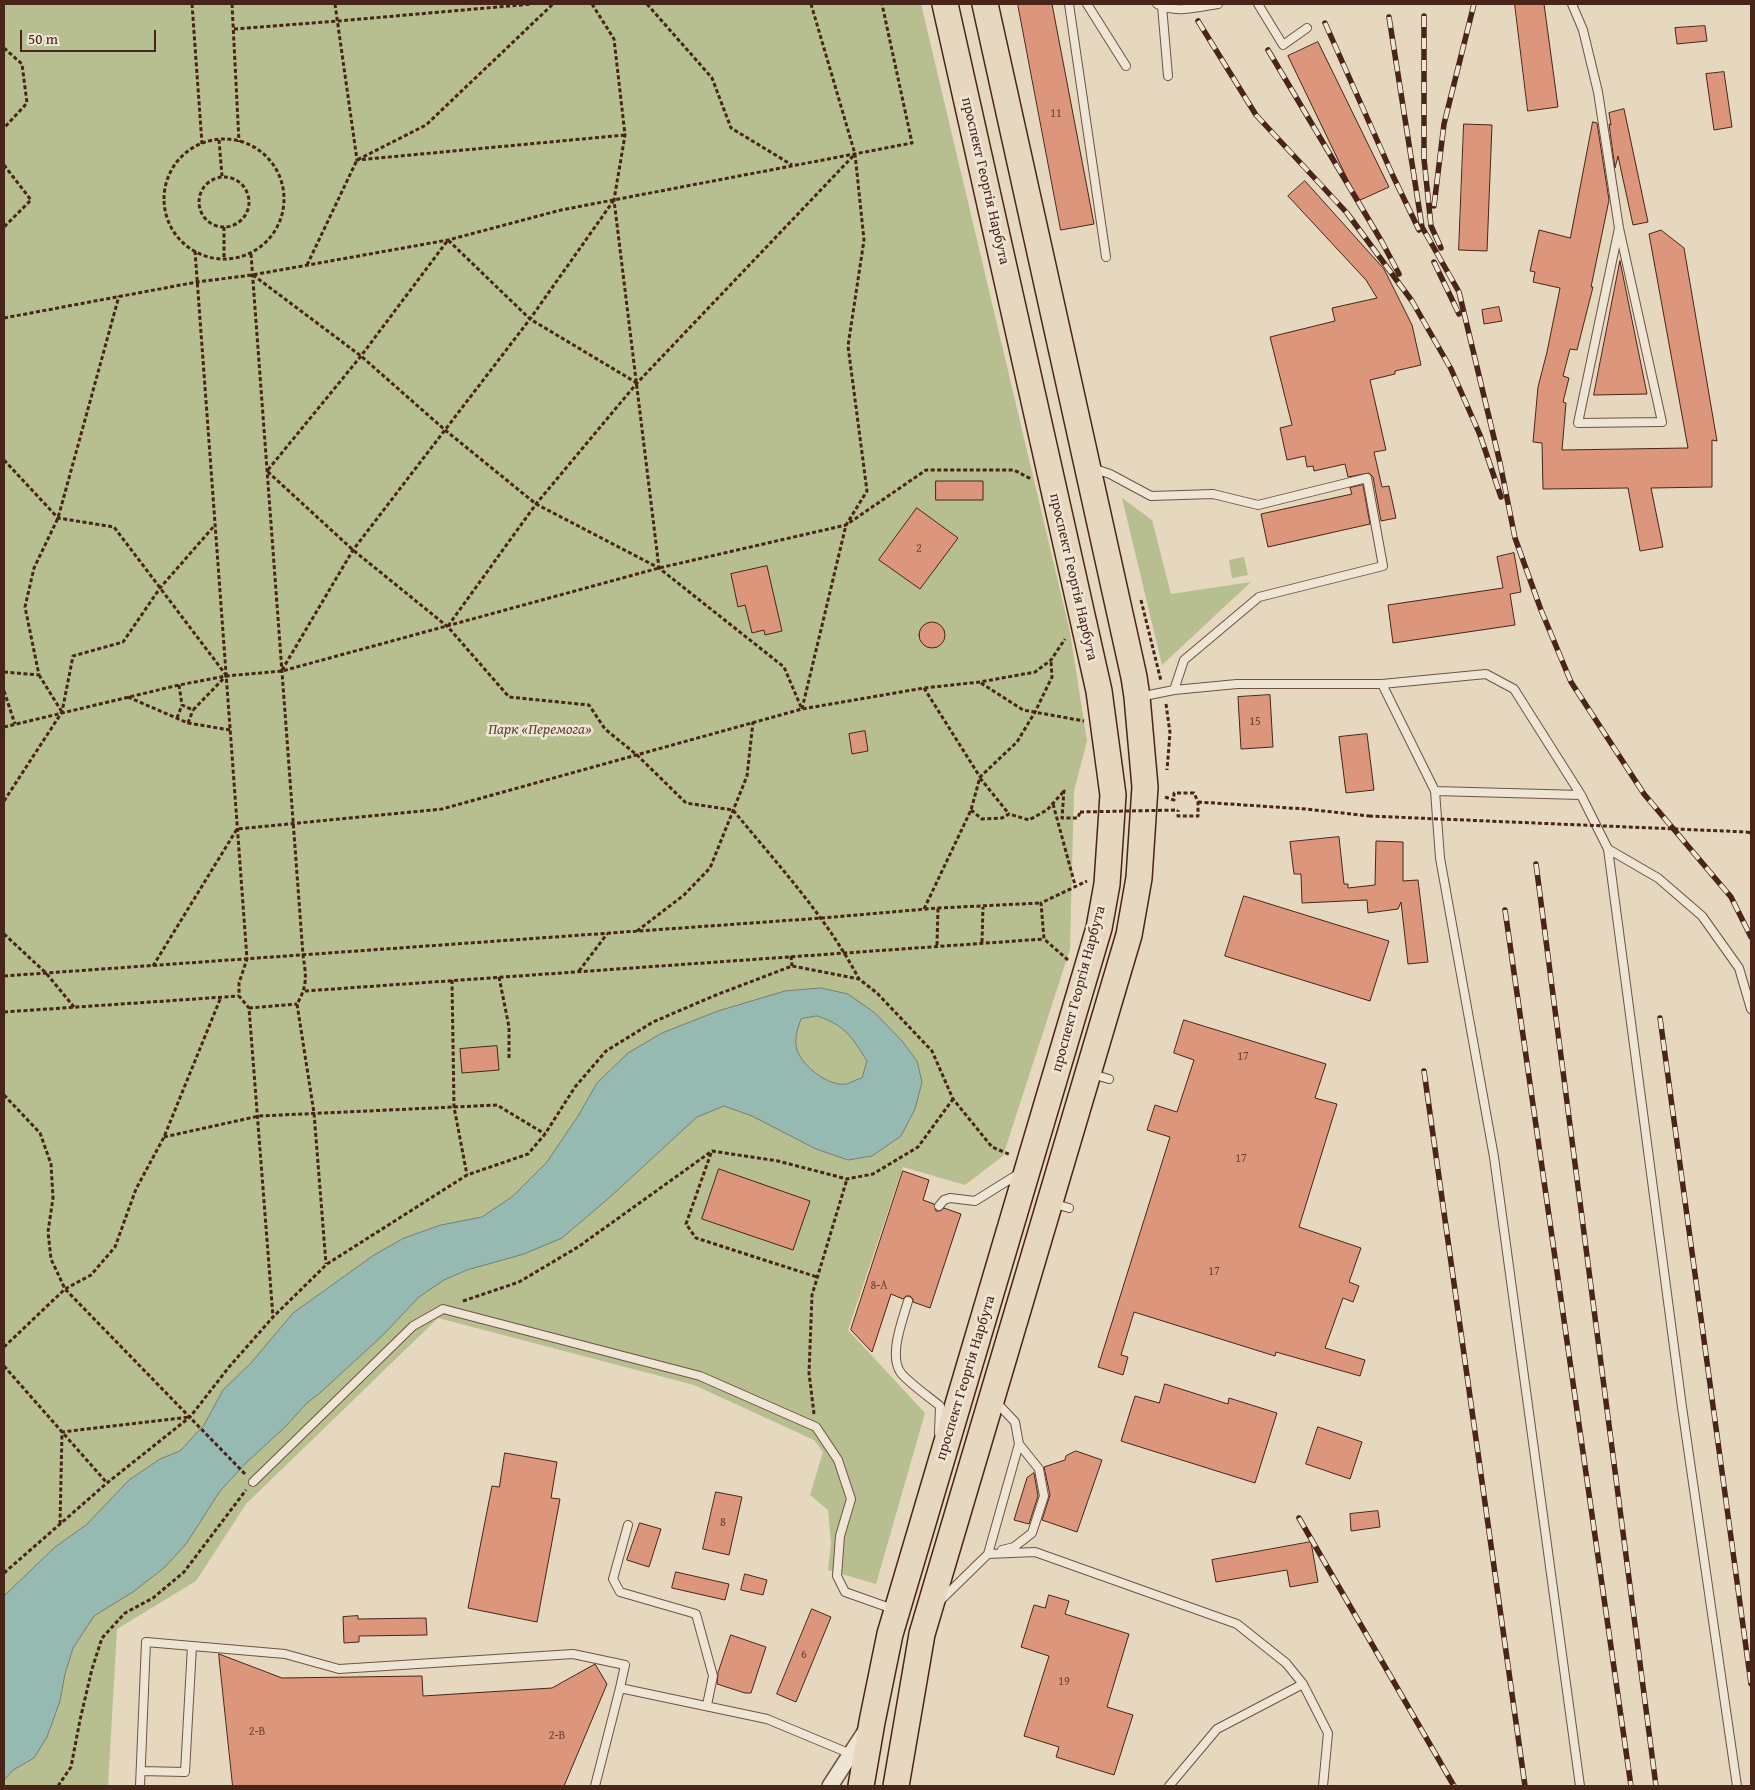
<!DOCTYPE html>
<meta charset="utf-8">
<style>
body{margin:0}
#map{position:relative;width:1755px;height:1790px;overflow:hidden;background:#e6d7bf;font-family:"Gentium Book Plus",serif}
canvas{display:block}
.frame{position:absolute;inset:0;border:5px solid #482518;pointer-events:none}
.scale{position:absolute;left:20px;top:30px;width:136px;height:22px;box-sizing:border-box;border:2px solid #482518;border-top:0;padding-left:6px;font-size:15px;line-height:18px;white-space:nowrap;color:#482518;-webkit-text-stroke:4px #efe5d5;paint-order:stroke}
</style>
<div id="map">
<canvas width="1755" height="1790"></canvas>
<div class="frame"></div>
<div class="scale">50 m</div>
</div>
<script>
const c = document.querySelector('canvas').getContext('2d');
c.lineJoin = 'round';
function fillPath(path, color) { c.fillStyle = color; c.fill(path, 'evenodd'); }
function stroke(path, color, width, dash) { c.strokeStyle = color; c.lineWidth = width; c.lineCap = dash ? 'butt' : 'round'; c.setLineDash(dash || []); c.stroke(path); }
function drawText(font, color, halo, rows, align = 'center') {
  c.font = font + ' "Gentium Book Plus",serif'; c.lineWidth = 5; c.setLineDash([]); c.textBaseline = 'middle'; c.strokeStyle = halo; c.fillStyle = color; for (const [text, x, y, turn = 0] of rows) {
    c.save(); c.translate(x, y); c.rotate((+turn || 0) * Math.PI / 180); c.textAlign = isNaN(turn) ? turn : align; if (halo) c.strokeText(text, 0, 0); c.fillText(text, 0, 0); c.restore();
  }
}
const green = new Path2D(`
 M4,4H921L1070,632L1087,741L1074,791L1070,949L1003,1156L965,1185L903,1167L848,1330L925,1413L876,1584L828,1570L831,1543L828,1510L810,1495L823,1452L814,1440L694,1385L438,1318L246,1504L196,1581L117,1629L108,1786H4Z
 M1122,498L1152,520L1171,594L1251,582L1162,665Z
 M1244,557L1248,575L1232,578L1229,560Z`);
const water = new Path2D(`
 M821,988L848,994L875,1013L902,1041L917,1061L922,1082L915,1109L901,1136L872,1156L848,1160L816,1149L752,1116L724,1106L697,1117L610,1197L562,1238L524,1254L467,1270L444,1280L419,1297L383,1335L321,1392L307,1403L286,1426L246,1463L220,1491L186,1544L165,1567L133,1592L94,1616L73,1648L65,1674L60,1701L47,1737L34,1758L13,1770L4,1780V1596L55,1547L86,1525L129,1480L160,1459L180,1451L204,1425L223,1390L251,1363L293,1313L374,1255L404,1238L441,1225L482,1217L513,1196L547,1162L578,1116L597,1083L628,1053L662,1033L718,1011L785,991ZM817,1016C845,1025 852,1037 867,1061L862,1078C857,1079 852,1082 847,1084C829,1087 803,1067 797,1050C794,1040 797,1030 801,1019Z`);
const building = new Path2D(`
 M1018,4H1052L1094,224L1061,230Z
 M1515,4H1544L1558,107L1528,111Z
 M1705,26L1707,41L1677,44L1675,28Z
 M1318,42L1389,187L1358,201L1288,56Z
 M1724,72L1732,127L1714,130L1706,74Z
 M1624,109L1648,222L1633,225L1618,156L1615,168L1609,124L1611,125L1609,113Z
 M1593,122L1597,123L1609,200L1591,287H1593L1577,350L1570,349L1563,376L1569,378L1563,402L1566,403L1562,450L1688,448L1649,234L1661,230L1684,248L1717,441L1712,440V487L1651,488L1663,547L1640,551L1628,488L1543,489L1542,443L1533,442L1538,387L1547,352L1560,288L1533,282L1535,272L1530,271L1539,230L1570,238Z
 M1464,124L1492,125L1487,251L1459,250Z
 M1305,181L1384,269L1412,325L1421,365L1395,371V374L1370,380L1386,450L1374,452L1382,487L1389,486L1396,518L1381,521L1373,477L1369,473L1348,477L1345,464L1314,471L1313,466L1307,467L1305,456L1287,460L1280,428L1292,425L1270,337L1335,321L1332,308L1377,298L1366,280L1288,196Z
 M1620,261L1647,394L1594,395Z
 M1499,307L1502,321L1484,324L1482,310Z
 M936,481H983V500H936Z
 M1363,485L1370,524L1268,547L1261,514L1352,494L1350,488Z
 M917,508L958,538L920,589L879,560Z
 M1514,553L1521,592L1510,594L1515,625L1393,643L1388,605L1503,588L1497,557Z
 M767,566L782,631L765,635L764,630L752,633L745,605L738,607L731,574Z
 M919 635a13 13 0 1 1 26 0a13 13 0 1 1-26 0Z
 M1270,695L1273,747L1241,749L1238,697Z
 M865,731L868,751L852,754L849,734Z
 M1367,734L1374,790L1346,793L1339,737Z
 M1339,837L1344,884H1348V888L1375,885L1376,841L1403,842V881L1418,880L1428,962L1408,964L1401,902L1398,909L1368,913L1367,900L1302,903L1301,874H1294L1290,842Z
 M1244,896L1389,941L1370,1001L1225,956Z
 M1184,1020L1326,1064L1315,1098L1337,1104L1299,1227L1361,1248L1349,1282L1359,1286L1353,1302L1343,1298L1325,1348L1365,1360L1360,1376L1276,1352L1275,1356L1134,1312L1121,1355L1128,1357L1123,1375L1098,1367L1170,1137L1147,1130L1155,1105L1177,1112L1194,1060L1174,1053Z
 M497,1046L499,1070L462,1073L460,1049Z
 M719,1169L810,1201L793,1250L702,1219Z
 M903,1171L929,1180L923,1200L934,1204L936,1211H940L944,1208L961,1214L930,1308L913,1302V1299L910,1296H906L903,1299L891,1294L872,1352L851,1330Z
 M1165,1384L1228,1404L1229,1398L1277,1413L1255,1483L1121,1441L1135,1396L1159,1403Z
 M1318,1427L1362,1442L1350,1479L1306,1464Z
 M1076,1451L1102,1460L1077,1532L1042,1520L1050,1495L1044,1467L1065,1460L1066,1456Z
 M505,1453L557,1462L551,1498L560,1499L537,1622L468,1608L492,1486L499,1487Z
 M1034,1473L1038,1496L1029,1524L1014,1520L1027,1478Z
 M716,1492L742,1497L729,1555L703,1549Z
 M1378,1511L1380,1527L1351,1531L1350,1514Z
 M640,1523L661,1529L649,1567L627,1560Z
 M1311,1542L1318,1582L1290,1587L1287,1570L1216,1582L1212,1560Z
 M676,1572L729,1584L725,1600L672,1588Z
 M745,1574L767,1580L763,1595L741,1590Z
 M1049,1595L1069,1601L1065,1614L1129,1634L1107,1707L1133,1715L1114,1775L1056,1757L1059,1747L1024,1736L1049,1656L1021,1647L1034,1605L1045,1608Z
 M812,1609L831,1617L796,1702L777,1694Z
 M358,1616V1619L426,1618L427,1635L359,1636V1642L344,1643L343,1617Z
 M731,1635L766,1647L751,1693H745L717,1684L718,1673Z
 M219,1654L282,1678L422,1676L423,1696L552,1688L595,1664L607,1684L564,1786H233Z`);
const path = new Path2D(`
 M192,4L202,144
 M232,4L239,142
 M335,4L357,160L625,135
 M592,4L614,39L625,135L614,200L659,568
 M647,4L712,78L731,128L792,165
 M234,29L338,21L532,4
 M4,48L22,64L27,103L4,128
 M164 199a60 60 0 1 1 120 0a60 60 0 1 1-120 0Z
 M219,140L222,176
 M4,165L31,200L4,227
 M199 202a25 25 0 1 1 50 0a25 25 0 1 1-50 0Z
 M224,227V259
 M195,251L247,959L239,983V996L249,1008L273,1317
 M251,254L303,955C306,976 308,985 297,1004L314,1113L326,1264
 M307,265L357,160L426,125L553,4
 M253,275L361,356L445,430L536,504L659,568L784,667L801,707
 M4,318L197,282L252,275L448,240L561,210L912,143L882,4
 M637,383L530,319L448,240L361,356L267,471L353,550L448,627L509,697L589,705L605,729L637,755L686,803L733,810C777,864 826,916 859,979
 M4,460L58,518L114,527L226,675
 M1141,600L1161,681
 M448,626L536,504L637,383L855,154
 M282,670L353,550L530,319L614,200
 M4,672L39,675L25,607L34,568L58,518L119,296
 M39,675L62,712
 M981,683L1023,710L1084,721
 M179,685L182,705L193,710L226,676
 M924,688L980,777
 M4,691L15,724
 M128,697L188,723L230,730
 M1166,704L1170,733L1167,770
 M802,709L846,525L867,491L848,346L864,240L855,154L811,4
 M177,718L182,705
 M188,723L193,710
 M4,727L179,685L226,676L282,671L659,568L846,525L926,470H1014L1031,479
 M980,778L1009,814
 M1064,790L1062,818H1078L1080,812
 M1165,797L1174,800V793H1194L1198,802V816H1178V810
 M4,801L62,712L73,656L123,642L160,588L215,525
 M1198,802L1306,809L1369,816
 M1053,804L1075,885
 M971,810L982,819L1002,818L1009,814L1029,820L1047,810L1065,790
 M1747,832L1751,833
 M924,909L971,810L980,777L1017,742L1035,712L1052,677L1051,661
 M637,931L684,895L710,868L747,776L753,722
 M4,934L46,973L74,1007
 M982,942L983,907
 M937,945L938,908
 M791,956L792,966
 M1068,960L1044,939L1041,903L1087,881
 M153,966L237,829L442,809L802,709L924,688L980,682L1035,672L1051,660L1065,639
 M579,971L607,934
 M4,976L822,918L938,908L1041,903
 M499,977L509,1027V1060
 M452,980L454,1107L467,1175
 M305,991L1044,939
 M249,1008L297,1004
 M4,1012L239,996
 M4,1095L40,1133L51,1164L53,1198L48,1232L51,1259L65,1289L245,1474
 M164,1137L259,1116L497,1105L545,1134
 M711,1153L686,1224L696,1238L817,1277
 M463,1301L519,1282L578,1247L712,1151L778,1161L847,1179L873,1174L918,1147L953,1099
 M4,1347L65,1289L91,1275L115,1247L136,1189L164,1137L221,997
 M4,1366L107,1483
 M814,1414L809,1373L812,1295L847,1179
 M60,1524L62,1432L189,1417
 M4,1573L107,1483L190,1417L229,1367L273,1317L327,1264L467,1175L528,1154L545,1134L575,1087L606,1051L653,1022L716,995L792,966L859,979L877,993L932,1051L953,1099L992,1147L1011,1155
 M58,1786L71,1767L80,1720L92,1669L102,1638L125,1613L153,1598L184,1572L246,1490`);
const lane = new Path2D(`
 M1069,4L1106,257
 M1087,4L1126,66
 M1157,4C1175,14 1199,7 1218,4
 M1258,4L1283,45L1307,28
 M1572,4L1583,30L1598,92L1619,228L1662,422L1578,423L1619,228
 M1162,6L1168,76
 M1092,468L1110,474L1151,496L1213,494L1258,505L1367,478L1383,566L1259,597L1184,660L1174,690
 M1382,684L1435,791L1440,858L1494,1157L1580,1786
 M1139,697L1174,690L1237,684H1382L1486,674L1514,689L1581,795L1608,849L1658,878L1702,916L1739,968L1751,1009
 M1435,791L1581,795
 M1608,849L1682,1407L1737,1786
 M1092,1074L1109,1079
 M1052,1203L1069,1208
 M939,1206L944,1200L950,1198L975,1201L1020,1173
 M908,1301C903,1319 888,1356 901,1373C909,1383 929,1397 940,1406L939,1433
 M996,1402L1015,1422L1019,1444L1039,1469L1044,1496L1032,1533L1014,1547L1002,1550
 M253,1482L413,1326L443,1309L700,1376L816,1427L838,1460L851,1499L840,1536L837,1576L845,1592L893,1609
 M628,1525L613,1579L620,1592L696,1614L713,1676L707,1705
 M988,1554L1035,1552L1237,1624L1286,1663L1303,1684L1328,1733L1323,1786
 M939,1602L988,1554L1019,1444
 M141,1771L185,1772L192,1646
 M140,1786L146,1642L285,1654L339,1669L573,1654L625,1665L620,1688L767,1719L851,1754
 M595,1786L620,1688
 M1169,1786L1217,1729L1303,1684`);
const street = new Path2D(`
 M830,1786L865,1732`);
const primary = new Path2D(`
 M861,1786L872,1722L890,1634L1099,928L1107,884L1113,795L1099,691L945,4
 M896,1786L922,1634L1129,935L1139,878L1145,787L1137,697L1134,677L985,4`);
const rail = new Path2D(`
 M1424,16V159L1431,226L1441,248
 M1389,17L1422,227L1459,292L1500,463L1515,538L1541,610L1571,682L1644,794L1731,897L1751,937
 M1198,21L1256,115L1347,213L1412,301L1451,369L1480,435L1501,497
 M1325,23L1393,176L1419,230
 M1268,50L1382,242L1399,274
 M1434,206L1444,124L1474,4
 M1434,262L1459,314
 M1536,864L1656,1786
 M1505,910L1631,1786
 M1660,1018L1751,1684
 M1424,1071L1525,1786
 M1299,1518L1454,1786`);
const pathBridge = new Path2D(`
 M1080,812L1178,810
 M1369,816L1747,832`);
const numberNames = [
 ["11",1056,114],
 ["2",919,549],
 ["15",1255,722],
 ["17",1243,1057],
 ["17",1241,1159],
 ["17",1214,1272],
 ["8-А",879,1286],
 ["8",723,1523],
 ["6",804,1655],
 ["19",1064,1682],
 ["2-В",257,1732],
 ["2-В",557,1736]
];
const streetNames = [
 ["проспект Георгія Нарбута",985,181,77],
 ["проспект Георгія Нарбута",1073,577,77],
 ["проспект Георгія Нарбута",1079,989,-75],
 ["проспект Георгія Нарбута",966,1378,-73]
];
const parkNames = [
 ["Парк «Перемога»",540,730]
];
fillPath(green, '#b7be90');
fillPath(water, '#96bab2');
stroke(water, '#777e74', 1);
fillPath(building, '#db967b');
stroke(building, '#482518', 1);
stroke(lane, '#705242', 10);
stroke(street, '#705242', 18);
stroke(primary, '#482518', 28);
stroke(path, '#482518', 3, [4, 2.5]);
stroke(lane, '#efe5d5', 8);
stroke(street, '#efe5d5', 15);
stroke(primary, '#e6d7bf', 25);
stroke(rail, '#482518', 5.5);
stroke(rail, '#efe5d5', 4, [11]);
stroke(pathBridge, '#482518', 3, [4, 2.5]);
drawText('12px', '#6d4131', null, numberNames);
drawText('15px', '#482518', '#efe5d5', streetNames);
drawText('italic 15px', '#5e4430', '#efe5d5', parkNames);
</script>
